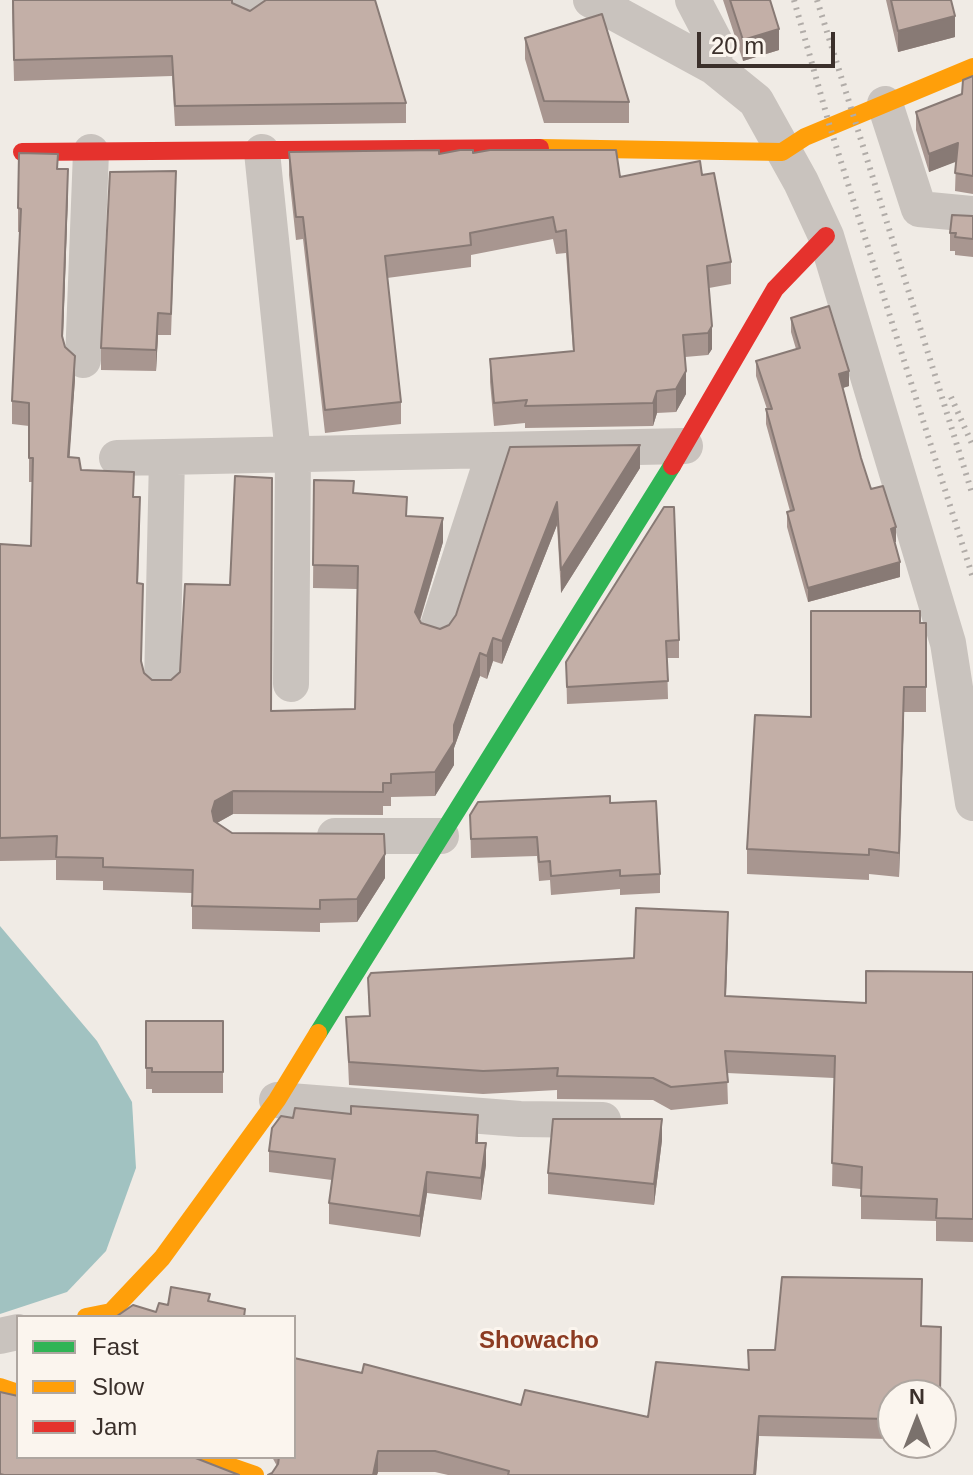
<!DOCTYPE html>
<style>
body{margin:0}
#map{position:relative;width:973px;height:1475px;overflow:hidden;background:#f0ebe5;font-family:Arial,sans-serif}
canvas{display:block}
.legend{position:absolute;left:16px;top:1315px;width:280px;height:144px;box-sizing:border-box;background:#fbf5ee;border:2px solid #aea6a0;margin:0;padding:10px 14px;list-style:none;font-size:24px;color:#3b302b}
.legend li{display:flex;align-items:center;gap:16px;height:40px}
.legend b{width:40px;border:2px solid #aea6a0}
.north{position:absolute;left:877px;top:1379px;width:80px;height:80px;box-sizing:border-box;background:#fbf5ee;border:2px solid #aea6a0;border-radius:50%;rotate:0deg;font-size:22px;font-weight:700;line-height:32px;text-align:center;color:#3b302b}
.north::after{content:'';display:block;margin:auto;width:28px;height:36px;background:#7a716c;clip-path:polygon(50% 0,100% 100%,50% 72%,0 100%)}
.scale{position:absolute;left:697px;top:32px;width:138px;height:36px;box-sizing:border-box;border:4px solid #3b302b;border-top:0;padding-left:10px;font-size:24px;line-height:28px;white-space:nowrap;color:#3b302b;-webkit-text-stroke:6px #fbf5ee;paint-order:stroke}
</style>
<div id="map">
<canvas width="973" height="1475"></canvas>
<ul class="legend">
<li><b style="height:10px;background:#30b455"></b>Fast</li>
<li><b style="height:10px;background:#ff9f0a"></b>Slow</li>
<li><b style="height:10px;background:#e5322d"></b>Jam</li>
</ul>
<div class="north">N</div>
<div class="scale">20 m</div>
</div>
<script>
const c = document.querySelector('canvas').getContext('2d');
c.lineJoin = 'round';
function fillPath(path, color) { c.fillStyle = color; c.fill(path, 'evenodd'); }
function stroke(path, color, width, dash) { c.strokeStyle = color; c.lineWidth = width; c.lineCap = dash ? 'butt' : 'round'; c.setLineDash(dash || []); c.stroke(path); }
function drawText(font, color, halo, rows, align = 'center') {
  c.font = font + ' Arial,sans-serif'; c.lineWidth = 6; c.setLineDash([]); c.textBaseline = 'middle'; c.strokeStyle = halo; c.fillStyle = color; for (const [text, x, y, turn = 0] of rows) {
    c.save(); c.translate(x, y); c.rotate((+turn || 0) * Math.PI / 180); c.textAlign = isNaN(turn) ? turn : align; if (halo) c.strokeText(text, 0, 0); c.fillText(text, 0, 0); c.restore();
  }
}
const water = new Path2D(`
 M0,926L97,1041L132,1102L136,1168L106,1251L67,1292L0,1314Z`);
const street = new Path2D(`
 M248,0L249,10
 M591,0L714,67L756,101L801,182L826,236L948,643L973,803
 M693,0L715,42L714,67
 M885,104L919,209L973,214
 M262,152L293,454L291,684
 M83,360L91,152
 M117,458L685,446
 M436,632L495,450
 M162,685L167,457
 M335,836H441
 M277,1100L520,1119L603,1120
 M0,1336L18,1332`);
const fast = new Path2D(`
 M318,1033L672,466`);
const slow = new Path2D(`
 M540,148L782,152L805,137L973,67
 M86,1317L111,1312L162,1258L277,1100L318,1033
 M0,1387L18,1393
 M203,1457L255,1475`);
const jam = new Path2D(`
 M22,152L540,148
 M672,466L775,289L826,236`);
const rail = new Path2D(`
 M794,0L830,127L973,578
 M817,0L973,496
 M951,397L973,446`);
const wall = new Path2D(`
 M12,0L232,3L406,103V123L175,126L172,76L14,81Z
 M723,0H770L779,50L743,61Z
 M886,0H951L955,37L898,52Z
 M525,38L629,102V123H544L525,59Z
 M973,76V194L955,191L956,161L929,172L916,130V112L962,94Z
 M289,152L439,154L473,153L620,177L702,175L731,262V284L709,288L712,349L708,355L685,357L686,394L676,412L657,413L653,426L525,428V423L494,426L490,382V359L573,351L566,253L556,254L553,239L471,255V267L387,278L401,402V424L325,433L303,239L296,240L289,175Z
 M58,169L68,193L63,339L75,379L69,457L81,470L134,497L140,520L138,583L141,663L144,673L152,680L271,711L355,709L357,589L313,588L314,480L354,493L407,516L443,542L420,621L421,623L440,629L449,625L456,615L510,447L640,468L561,593L557,525L502,664L493,661L487,679L480,676L454,748V765L435,796L391,797V806H383V815L233,814L217,823L232,833L385,878L357,922L320,923V932L192,929V893L103,890V881L56,880V860L0,861V544L31,546L32,482H29V426L12,424V401L20,232H18V208Z
 M176,192L171,335H158L156,371L101,370V348Z
 M973,216V257L955,255V251H950V233Z
 M791,318L849,386L843,388L861,458L871,489L896,542H894L900,577L808,602L787,527V512L790,511L766,424V409H767L756,376V361L796,349L791,332Z
 M664,507L679,640V658H667L668,699L567,704L566,662Z
 M920,623H926V712H904L899,877L869,874V880L747,874V849L811,717Z
 M610,803L660,874V893L620,895V889L551,895L550,880L539,881L537,856L471,858L470,815Z
 M728,935L726,996L866,1003L973,972V1242L936,1241V1221L861,1219V1189L832,1186L834,1078L727,1073L728,1104L671,1110L653,1100L557,1099V1090L483,1094L349,1085L346,1017L369,1016L368,978L634,958Z
 M146,1021H223V1093H152V1089H146Z
 M293,1118L478,1137V1143L486,1165L481,1200L427,1193L420,1237L329,1224V1203L332,1180L269,1172V1151Z
 M662,1140L654,1205L548,1194V1173Z
 M748,1350L893,1395V1430L889,1431L888,1439L759,1436L756,1475H448L435,1472H378L377,1475H268L272,1473L277,1466L272,1457H294L362,1373L521,1405L648,1417L748,1370Z`);
const shadedWall = new Path2D(`
 M955,16V37L898,52V31Z
 M779,29V50L743,61V40Z
 M958,143V161L929,172V154Z
 M68,169V193L62,359V336Z
 M158,313V335L156,371V350Z
 M712,326V349L708,355V333Z
 M75,356V379L68,480V457Z
 M686,371V394L676,412V389Z
 M849,371V386L839,389V374Z
 M657,391V413L653,426V403Z
 M640,445V468L561,593V570Z
 M557,502V525L502,664V641Z
 M443,518V542L415,636V612Z
 M896,527V542L891,543V529Z
 M900,562V577L808,602V588Z
 M493,638V661L487,679V656Z
 M480,653V676L454,748V765L435,796V772Z
 M904,687V712L899,877V853Z
 M233,791V814L215,824L212,811L215,801Z
 M385,854V878L357,922V899Z
 M728,912V935L725,1018V996Z
 M478,1115V1137L476,1164V1143Z
 M662,1119V1140L654,1205V1184Z
 M486,1143V1165L481,1200V1178Z
 M427,1172V1193L420,1237V1216Z
 M759,1416V1436L756,1475H754Z
 M378,1451V1472L377,1475H373Z`);
const building = new Path2D(`
 M13,0H232V3L250,11L266,0H375L406,103L175,106L172,56L14,60Z
 M730,0H770L779,29L743,40Z
 M891,0H951L955,16L898,31Z
 M602,14L629,102L544,101L525,38Z
 M973,76V176L955,173L958,143L929,154L916,112L962,94L963,80Z
 M439,150V154L460,150H473V153L490,150H616L620,177L700,161L702,175L714,173L731,262L707,266L712,326L708,333L683,335L686,371L676,389L657,391L653,403L525,406L527,400L494,403L490,359L574,351L566,230L556,232L553,217L470,233L471,245L385,256L401,402L325,410L303,217H296L289,152Z
 M19,153L58,154L57,169H68L62,336L65,347L75,356L68,457L79,458L81,470L134,472L133,497H140L137,583L143,584L141,661L144,673L152,680H171L180,672L185,584L230,585L235,476L272,478L271,711L355,709L358,566L313,565L314,480L354,481L353,493L407,497L406,516L443,518L415,612L421,623L440,629L449,625L456,615L510,447L640,445L561,570L557,502L502,641L493,638L487,656L480,653L454,725V742L435,772L391,774V783H383V792L233,791L215,801L212,811L214,821L232,833L384,834L385,854L357,899L320,900V909L192,906L193,870L103,867V858L56,857L57,836L0,838V544L31,546L33,458H29V403L12,401L21,209L18,208Z
 M176,171L171,314L158,313L156,350L101,348L110,172Z
 M952,215L973,216V239L955,237L956,233H950Z
 M829,306L849,371L839,374L861,458L871,489L883,486L896,527L891,529L900,562L808,588L787,512L794,510L766,409H772L756,361L800,348L791,318Z
 M664,507H674L679,640L666,641L668,681L567,687L566,662Z
 M811,611H920V623H926V687H904L899,853L869,849V855L747,849L755,715L811,717Z
 M610,796V803L656,801L660,874L620,876V870L551,876L550,861L539,862L537,837L471,839L470,815L478,802Z
 M636,908L728,912L725,996L866,1003V971L973,972V1219L936,1218L937,1199L861,1196L862,1167L832,1163L835,1056L725,1051L728,1082L671,1087L653,1078L557,1076L558,1068L483,1071L349,1062L346,1017L370,1016L368,978L371,973L634,958Z
 M146,1021H223V1072H152V1068H146Z
 M351,1106L478,1115L476,1143H486L481,1178L427,1172L420,1216L329,1203L335,1159L269,1151L272,1128L281,1116L293,1118L295,1108L351,1114Z
 M553,1119H662L654,1184L548,1173Z
 M782,1277L922,1279L921,1326L941,1327L940,1395H893V1410H889L888,1419L759,1416L754,1475H508L509,1471L435,1451H378L373,1475H268L272,1473L278,1464L279,1457H294V1358L362,1373L364,1364L521,1405L525,1390L648,1417L656,1362L749,1370L748,1350H775Z
 M171,1287L210,1294L208,1301L245,1309L244,1317H111L117,1316L133,1305L156,1312L159,1303L168,1305Z
 M0,1392L18,1396V1457H193L239,1475H4L0,1474Z`);
const neighbourhoodNames = [
 ["Showacho",539,1341]
];
fillPath(water, '#a1c2c1');
stroke(street, '#c9c3be', 36);
stroke(fast, '#30b455', 18);
stroke(slow, '#ff9f0a', 18);
stroke(jam, '#e5322d', 18);
stroke(rail, '#b1aca8', 6, [2, 6]);
fillPath(wall, '#a89690');
fillPath(shadedWall, '#887a75');
fillPath(building, '#c3afa7');
stroke(building, '#887a75', 2);
drawText('bold 24px', '#8c3b22', '#fbf5ee', neighbourhoodNames);
</script>
